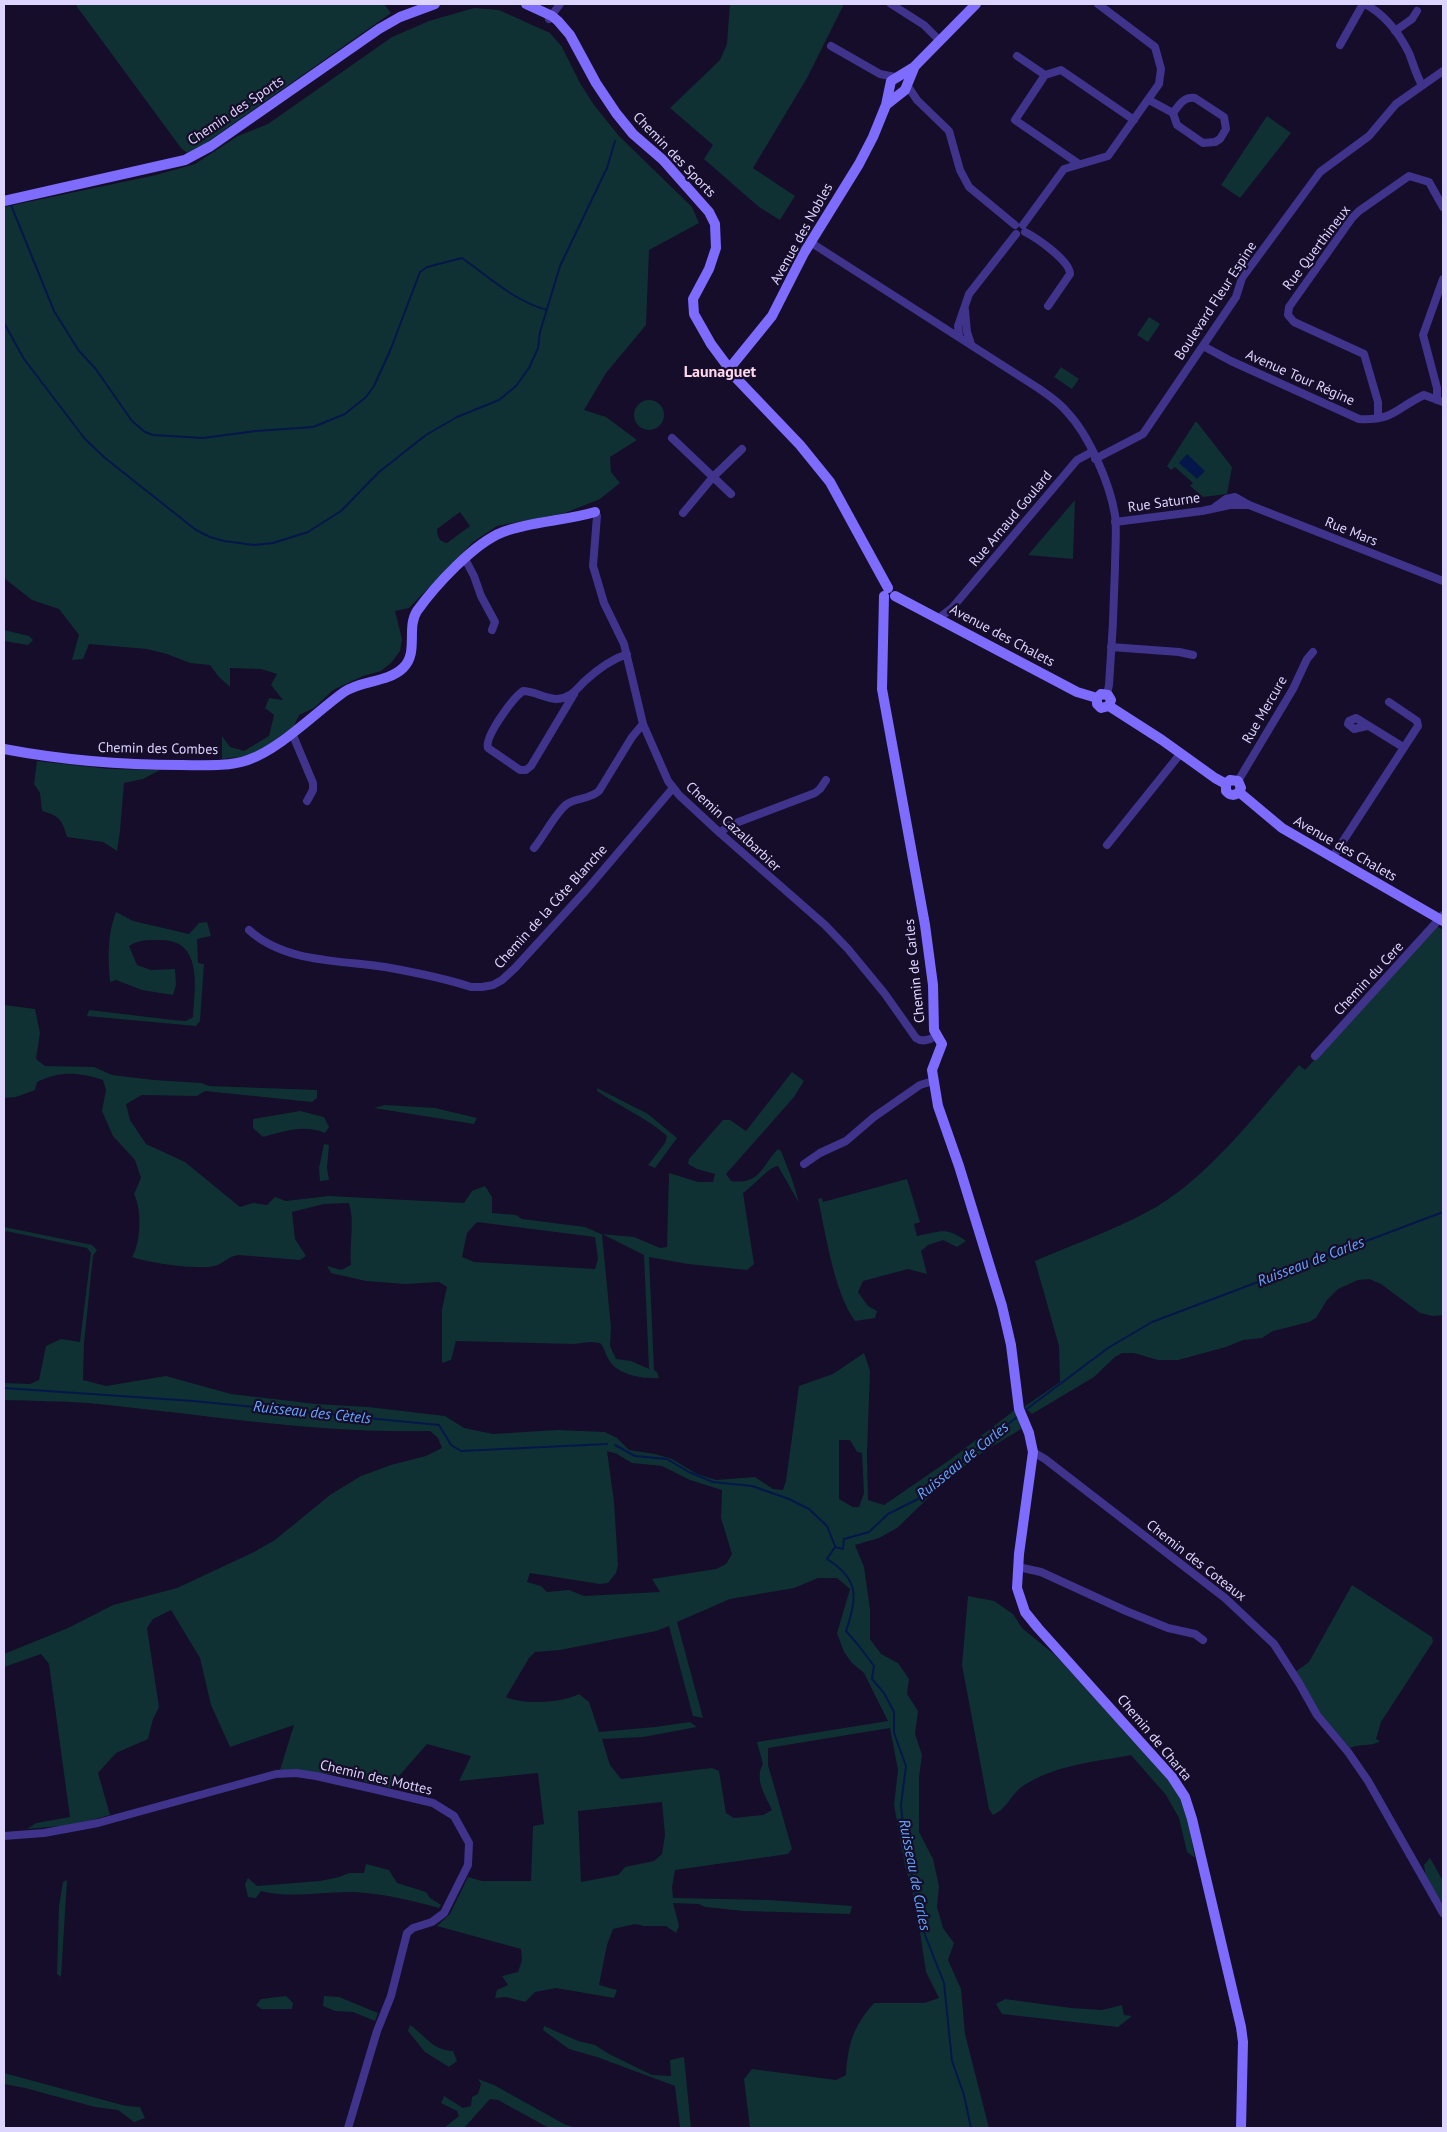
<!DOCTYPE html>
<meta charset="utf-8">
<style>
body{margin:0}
#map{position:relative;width:1447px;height:2132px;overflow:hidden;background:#150d29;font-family:"PT Sans",sans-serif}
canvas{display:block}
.frame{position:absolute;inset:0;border:5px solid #ded5ff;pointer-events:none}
</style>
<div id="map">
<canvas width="1447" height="2132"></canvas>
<div class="frame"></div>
</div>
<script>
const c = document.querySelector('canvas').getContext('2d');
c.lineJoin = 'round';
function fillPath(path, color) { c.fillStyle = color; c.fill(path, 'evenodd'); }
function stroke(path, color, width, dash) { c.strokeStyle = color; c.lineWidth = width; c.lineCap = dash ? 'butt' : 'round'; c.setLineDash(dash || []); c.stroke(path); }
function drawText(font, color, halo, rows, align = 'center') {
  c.font = font + ' "PT Sans",sans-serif'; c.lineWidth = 4.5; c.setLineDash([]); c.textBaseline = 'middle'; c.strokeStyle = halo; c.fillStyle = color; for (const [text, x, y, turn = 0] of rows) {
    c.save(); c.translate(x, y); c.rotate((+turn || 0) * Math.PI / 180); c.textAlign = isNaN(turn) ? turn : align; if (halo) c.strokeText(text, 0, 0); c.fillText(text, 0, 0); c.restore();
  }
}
const green = new Path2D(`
 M75,4H384L391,13L200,147L187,153L181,148Z
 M730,4H844L807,78L753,168L795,196L780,220L759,207L704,159L713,145L670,108L720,60L727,44Z
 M474,8L499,10L550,33L562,47L580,83L594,105L619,136L692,207L699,223L649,250L646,325L606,373L584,410L606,417L637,440L610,457L611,472L620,483L600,499L565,513L497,526L473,542L409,608L395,611L402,639L400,651L391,663L381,671L363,676L333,690L314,708L299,715L294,726L268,745L247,756L222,759V736L230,747L244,751L269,736L274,715L265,708L269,698L283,700L271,685L277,674L261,669L230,668V687L218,676L210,665L190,663L167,654L147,649L89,644L83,659L72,660L79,635L59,609L32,600L4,578V207L156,175L195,164L238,136L268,124L392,37L429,21ZM460,512L470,526L447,543C440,542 437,537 437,529Z
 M1267,116L1291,133L1240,198L1221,185Z
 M1149,317L1160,324L1148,342L1137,335Z
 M1061,367L1079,379L1072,389L1054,377Z
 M634 415a15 15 0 1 1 30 0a15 15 0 1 1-30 0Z
 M1196,421L1232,467L1227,494L1203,497L1190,486L1193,483L1175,467L1171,470L1167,466Z
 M1075,500L1073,559L1028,555Z
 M4,630L29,636L33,640L28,645L4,641Z
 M37,761L109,769L160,770L143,779L124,783L120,831L117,851L103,842L67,837C62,820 60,816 42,811L40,793L34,784Z
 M116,912L133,921L189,934L199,923L207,922L211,936L197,939L198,963L204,964L200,1021L196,1026L87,1016L89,1010L173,1020L186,1021L193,1017C195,988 203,941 162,940C149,940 140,939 129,946L137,965L151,970L175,969L176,985L173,995L142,990L116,980L110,982C108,958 107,935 116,912Z
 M1436,926L1443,930V1315L1433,1316L1420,1313L1381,1284L1369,1279L1358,1280L1338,1289L1327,1300L1316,1318L1309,1322L1273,1331L1262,1338L1243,1340L1226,1347L1178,1360H1158L1134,1353H1122L1115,1357L1094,1377L1032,1414L1024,1407L1060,1382L1059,1346L1035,1261C1072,1245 1111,1231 1147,1212C1205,1182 1256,1114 1299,1065L1305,1070Z
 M4,1005L35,1009L40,1033L36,1059L45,1066L94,1067L112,1075L154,1080L201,1083L209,1086L317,1090V1098L312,1102L205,1091L197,1096L142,1095L126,1104L130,1120L146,1144L185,1162L240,1207L253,1203L267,1205L275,1197L286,1201L329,1196L464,1203L472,1191L485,1186L492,1197V1213L516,1215L522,1219L585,1227L601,1234L634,1237L660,1248L667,1247L669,1173L698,1182H713L715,1174L697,1169L688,1164L689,1159L723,1120H730L746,1131L792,1072L804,1081L794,1097L726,1174L731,1181C760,1185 761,1167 778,1149L781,1151L792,1179L799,1203L778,1166C768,1167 754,1186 743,1193L754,1264L747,1270L688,1264L649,1257L654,1370L657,1372L659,1378C644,1379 617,1375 609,1360C605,1354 605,1348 600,1343L590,1342L574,1344L456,1341L451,1360L442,1363V1309L447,1287L439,1282L405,1284L366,1281L331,1273L327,1266L341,1270L351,1265C349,1244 355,1222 349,1203L324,1204L292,1212L295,1239L306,1256L300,1260L239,1255C227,1256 224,1264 214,1266C197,1270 149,1263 132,1257C141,1243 142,1209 134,1194L141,1178L135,1160L113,1136L102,1111L106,1090L103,1080C77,1072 61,1071 37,1082L35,1090L16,1097L4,1098ZM477,1222L595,1237L598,1259L595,1269L474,1262L462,1257L467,1233ZM602,1234L644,1255L649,1369L631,1361L616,1359L610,1346L611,1328Z
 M597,1088L648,1114L677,1138L655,1168L648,1165L665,1143L667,1136C646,1117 620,1107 597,1091Z
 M385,1105L435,1108L477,1118L474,1124L374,1108Z
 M300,1111L324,1117L329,1127L325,1133C304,1124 285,1131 263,1137L253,1128V1119Z
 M324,1144L329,1145L327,1168L329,1180L320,1181L319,1168Z
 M907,1179L920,1222L914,1224L917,1236C941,1232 944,1226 966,1241L957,1247L943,1240L928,1245L921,1251L927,1274L908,1269L863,1281L858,1292L868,1306L877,1311L875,1318L855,1321C834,1292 826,1235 818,1199L822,1198L823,1202Z
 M4,1227L92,1245L97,1250L93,1256L84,1343L83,1380L106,1386L166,1376L231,1394L316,1404L368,1407L445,1416L464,1428L493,1434L557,1430L605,1432L617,1438L629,1450L655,1454L672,1459L697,1474L716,1480L755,1477L773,1489L783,1490L786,1481L799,1386L833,1374L864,1353L870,1371L867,1454L868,1500L884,1505L951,1459L1016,1409L1021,1429L983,1452L949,1478L897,1528L879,1538L855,1545L864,1567L870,1609V1639L881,1654L898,1663L909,1679L907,1694L918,1711L915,1734L922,1755L919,1777V1832L933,1859L939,1886L937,1907L943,1928L954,1943L948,1960L961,1989L965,2034L989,2128H750L744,2079L752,2069L836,2080L846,2075C848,2043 853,2027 874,2003H924L939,1998L926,1972L916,1905L905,1866L894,1805L898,1770L890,1728L768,1748V1765L792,1849L788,1854L675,1870L672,1887L673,1898L769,1900L852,1906L850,1914L744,1911L705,1907L699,1904L673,1903L679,1926L676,1933L666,1926H644L635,1924L613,1929L607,1945L599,1985L617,1990L614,1998L556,1988L535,1992L525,2002L506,1997L495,1998L497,1990L508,1985L502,1976L518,1972L522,1960L521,1949L437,1926L450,1914L468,1877L482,1881H531L533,1826L544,1824L538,1773L459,1781L471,1756L427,1744L399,1776L391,1788L337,1775L293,1770H280L294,1725L230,1747L211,1705L200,1658L171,1610L153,1619L147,1628L159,1707L153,1719L148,1739L116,1753L98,1773L110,1815L72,1825L27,1829L36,1823L70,1817L49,1664L41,1654L4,1667V1654L68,1628L113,1605L177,1588L252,1553L275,1540L330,1495L361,1476L391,1465L426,1456L442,1448L438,1438L430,1431C315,1434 202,1414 88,1403C60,1401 32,1401 4,1400V1383L30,1384L39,1380L46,1346L61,1339L80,1342L91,1253L87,1248L6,1231L4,1236ZM839,1440H850L857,1452L862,1453L864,1493L859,1507H853L839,1499ZM607,1451L617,1454L632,1463L662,1466L690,1480L722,1490L721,1518L732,1554L726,1564L716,1569L652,1579L660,1592L584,1596L569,1590L547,1592L541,1586L527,1582L530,1573L600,1584L608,1583L616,1573L618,1565L614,1502ZM818,1578H837L850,1589L837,1633L844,1652L852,1663L864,1673L888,1721L757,1742L763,1764C754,1779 765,1795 772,1810L763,1815L734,1818L726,1813L719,1771L712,1768L621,1779L610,1765L602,1739L643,1737L697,1727L690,1722L655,1727L599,1732L589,1702L579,1694C562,1703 523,1705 506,1697L529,1658L535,1652L560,1650L656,1631L669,1626L693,1716L703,1718L677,1622L730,1599L794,1588ZM662,1802L665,1835L662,1854L654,1861L625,1867L618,1875L581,1882L578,1811Z
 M1352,1585L1432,1637L1433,1642L1381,1722L1376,1739L1380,1741C1372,1747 1361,1743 1350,1748L1316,1708L1295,1672L1309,1662Z
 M968,1596L994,1601L1013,1614L1022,1628L1055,1655L1174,1783L1185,1804L1195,1858L1187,1852L1179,1818L1166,1795L1131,1755C1095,1762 1054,1765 1023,1786C1011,1794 1008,1808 993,1815L989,1809L962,1665Z
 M1430,1858L1443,1881V1904L1426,1878L1424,1865Z
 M366,1864L389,1870L397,1883L426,1892L430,1898L441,1905L439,1908C411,1900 384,1894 355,1892C324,1891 291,1899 261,1891L256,1898L248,1897L245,1884L248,1878L257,1886L320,1881L339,1877L349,1873H364Z
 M67,1880L61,1977L57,1974L59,1906L63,1882Z
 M286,1996L293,2003L292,2009H261L256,2005L261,1999Z
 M324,1996L339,1997L378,2013L375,2021L353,2012L335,2011L323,2006Z
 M1005,1999L1071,2008L1102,2010L1122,2005L1124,2015L1132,2016L1118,2027L1002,2014L996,2004Z
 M410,2025C426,2036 432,2050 453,2051L457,2061L449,2067L425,2052L408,2031Z
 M544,2026L578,2041L595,2045L609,2054L652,2075L671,2076L670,2060L684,2057L691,2128H672L680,2127L675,2086L597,2057L569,2049L543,2030Z
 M4,2073L126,2106L140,2107L145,2118L134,2122L118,2110L95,2107L25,2088L4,2084Z
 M478,2079L494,2085L564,2124L576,2128H549L498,2100L490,2099L464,2128H444L459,2116L457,2111L441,2103L444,2096L463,2108L471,2106L472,2097L478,2094L481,2084Z`);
const water = new Path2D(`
 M1187,454L1205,471L1197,479L1179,463Z`);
const stream = new Path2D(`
 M11,205L54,311L79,351L95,368L132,421L145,432L153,435L203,438L256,431L313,427L345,414L366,397L374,386L390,351L420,272L427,267L462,258C489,277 514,301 547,310
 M4,323L24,359L85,439L105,458L196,530L210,537L224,541L254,545L273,543L308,532L341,511L379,472L426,435L457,417L499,400L516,386L529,368L538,348L540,332L560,266L607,168L615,141
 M4,1388L193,1401L439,1425L451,1445L461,1451L607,1444
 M1024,1411L1108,1348L1152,1322L1443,1212
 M615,1445L635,1456L667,1459L689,1472L713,1482L752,1486L789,1499L809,1509L827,1526L835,1546
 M971,2128L964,2095L952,2061L944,1983L925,1935L905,1846L901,1805L906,1766L894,1733V1712L884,1693L872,1679L874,1666L859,1646L846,1631C858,1597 859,1579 827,1559L835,1547L843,1549L844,1539L869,1532L888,1514L918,1499L1018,1416`);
const street = new Path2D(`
 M891,4L924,25L940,41
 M1365,4C1384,14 1399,33 1409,53C1413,63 1416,75 1422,85
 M549,19L560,4
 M1395,31L1412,19L1417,11
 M1340,45L1363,4
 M831,46L880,74L895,77
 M1017,56L1045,75
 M907,85L917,100L949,131L960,170L969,187L1015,225
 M1149,100L1173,113L1177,125L1203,143L1215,142L1220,139L1226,129L1224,117L1195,98C1184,96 1179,105 1173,113
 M1079,164L1015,120L1045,75L1061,70L1134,120
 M1023,225L1064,169L1108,156L1159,84L1161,69L1155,47L1098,4
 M1025,232C1037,238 1070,261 1070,274L1048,306
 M810,242L1038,388C1048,395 1059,402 1067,412C1089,435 1110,484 1115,515C1117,532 1115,550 1115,568C1114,607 1112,646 1109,685L1107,694
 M965,310L967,332L971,344
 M959,336L958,326L969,294L1016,234
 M1203,346L1231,361L1359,419C1394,421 1396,408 1424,395L1443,402
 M1437,400V388L1423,335L1443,279
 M1378,418V402L1364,354L1294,322L1288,315L1289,307L1352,218L1359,211L1409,176L1429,182L1443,207
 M672,438L731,494
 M1095,459L1143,434L1236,297L1242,278L1320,172L1369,136L1396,104L1443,71
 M1249,505L1443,581
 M595,512L597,516L593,566L604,603L624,644L643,724L668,781L679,795L720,833L825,925L848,949L885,994L916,1038C923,1043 930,1040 937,1035
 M683,513L713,477L742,449
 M1115,522L1202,511L1230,505H1249L1235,497L1226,499L1215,507
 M465,559L474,576L481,596L495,622L492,630
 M939,618L952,608L1077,460L1092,452
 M1111,647L1179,652L1193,655
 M574,694L531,766L526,770H520L488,748C484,737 513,698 523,691C534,691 546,699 557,699C572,698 577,688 586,680C597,670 613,659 627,654
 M1367,726L1354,729L1348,724L1349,721L1356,718L1403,747
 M292,733L313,783V790L307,801
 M1238,781L1293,689L1307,659L1313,652
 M720,833L728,826L815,793L820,789L826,780
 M1107,845L1181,753
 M534,848C544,836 556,812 567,804C578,797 588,800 599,791L632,737L643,724
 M1332,858L1418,726L1417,721L1389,702
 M249,930C285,963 340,960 385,967C413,972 444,978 471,987H482L493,985L502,980L515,968L588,888L673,788
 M1315,1056L1443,915
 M804,1164L820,1153L846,1141L874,1117L920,1085L933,1081
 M1033,1452L1045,1459L1225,1598L1274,1644L1299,1683L1317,1715L1348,1752L1368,1781L1443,1913
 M1018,1567L1041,1572L1126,1611L1168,1628L1195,1634L1203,1640
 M4,1836L44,1833L98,1823L276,1774L296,1773L316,1776L378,1790L433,1803L454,1816L469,1843L468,1865L444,1913L432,1922L413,1928L407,1933L391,1996L377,2031L348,2128`);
const secondary = new Path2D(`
 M526,4L552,16L558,21L570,35L596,83L616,113L633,134L663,160L709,212L715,224L716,248L709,269L693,299L694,314L711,344L737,379L800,445L830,482L888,588
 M886,105L905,90L914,68
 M4,201L185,160L211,146L379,29L400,17L435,4
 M729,369L772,316L804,253L859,164L873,137L886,105L891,81L914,67L976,4
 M884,596L882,689L925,925L933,985L934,1030L942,1044L932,1070L938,1106L959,1166L1002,1306L1011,1345L1019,1409L1029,1433L1033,1452L1019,1554L1017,1588L1025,1612L1038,1628L1172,1777L1185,1797L1192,1819L1241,2027L1243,2042L1241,2128
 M895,596L1077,692L1097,698
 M1097,698L1101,694L1108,695L1111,700L1109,706
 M1097,698V704L1101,708L1109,706
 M1109,706L1162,740L1215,778L1226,784
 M4,749C62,760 121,765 181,765C202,765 228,767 248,760C280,749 316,712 344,692C361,680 387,683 403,668C419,653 406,628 417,611C435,586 474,543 503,532C532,521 565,521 595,512
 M1226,784L1230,780L1238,781L1241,788L1239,792
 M1226,784V791C1230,796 1235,796 1239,792
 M1239,792L1282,828L1443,921`);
const streetNames = [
 ["Chemin des Sports",236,111,-34],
 ["Chemin des Sports",674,155,46],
 ["Avenue des Nobles",802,234,-61],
 ["Rue Querthineux",1317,248,-53],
 ["Boulevard Fleur Espine",1216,301,-57],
 ["Avenue Tour Régine",1300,378,24],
 ["Rue Saturne",1164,503,-8],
 ["Rue Arnaud Goulard",1011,519,-50],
 ["Rue Mars",1351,532,22],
 ["Avenue des Chalets",1002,636,28],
 ["Rue Mercure",1265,710,-60],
 ["Chemin des Combes",158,749,1],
 ["Chemin Cazalbarbier",733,827,43],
 ["Avenue des Chalets",1345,849,30],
 ["Chemin de la Côte Blanche",551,907,-48],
 ["Chemin de Carles",915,971,-96],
 ["Chemin du Cere",1369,979,-47],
 ["Chemin des Coteaux",1196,1561,38],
 ["Chemin de Charta",1154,1738,50],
 ["Chemin des Mottes",376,1778,13]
];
const waterNames = [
 ["Ruisseau de Carles",1311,1262,-21],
 ["Ruisseau des Cètels",312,1413,6],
 ["Ruisseau de Carles",963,1461,-39],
 ["Ruisseau de Carles",914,1875,79]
];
const quarterNames = [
 ["Launaguet",720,372]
];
fillPath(green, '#0f3133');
fillPath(water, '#05174a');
stroke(stream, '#05174a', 2);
stroke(street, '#40338c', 8);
stroke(secondary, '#7e6cff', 10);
drawText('14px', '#ded5ff', '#150d29', streetNames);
drawText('italic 15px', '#63a7ff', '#150d29', waterNames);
drawText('bold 16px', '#ffd7ec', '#150d29', quarterNames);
</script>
